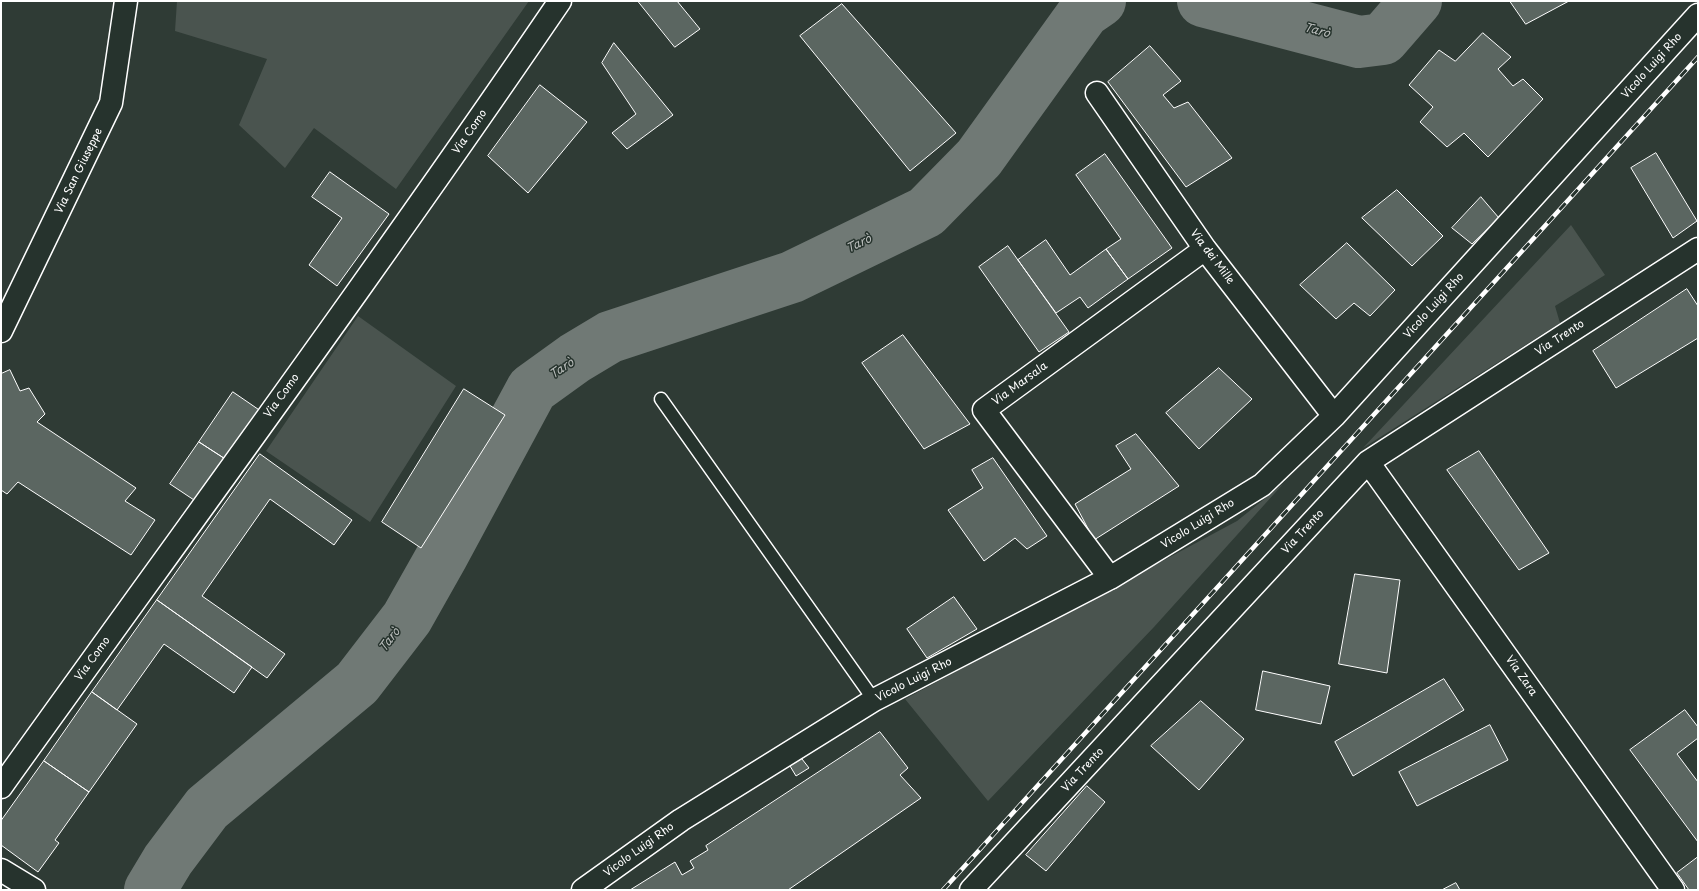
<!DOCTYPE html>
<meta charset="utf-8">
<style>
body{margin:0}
#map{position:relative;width:1699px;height:891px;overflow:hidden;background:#2f3b35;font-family:"Playpen Sans",sans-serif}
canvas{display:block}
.frame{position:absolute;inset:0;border:2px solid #fff;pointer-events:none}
</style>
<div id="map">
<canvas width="1699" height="891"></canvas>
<div class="frame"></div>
</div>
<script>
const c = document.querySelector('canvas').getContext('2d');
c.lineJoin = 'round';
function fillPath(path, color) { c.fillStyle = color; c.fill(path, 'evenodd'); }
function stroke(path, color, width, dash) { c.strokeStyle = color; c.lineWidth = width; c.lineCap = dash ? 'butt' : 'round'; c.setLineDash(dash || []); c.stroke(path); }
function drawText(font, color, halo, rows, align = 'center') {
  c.font = font + ' "Playpen Sans",sans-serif'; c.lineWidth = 3; c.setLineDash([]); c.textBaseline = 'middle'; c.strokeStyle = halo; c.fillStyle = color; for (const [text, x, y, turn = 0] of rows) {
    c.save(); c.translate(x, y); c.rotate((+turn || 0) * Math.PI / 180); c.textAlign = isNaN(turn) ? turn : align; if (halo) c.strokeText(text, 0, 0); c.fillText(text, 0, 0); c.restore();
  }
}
const green = new Path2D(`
 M177,1H529L396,189L314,128L285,168L239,125L267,59L175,31Z
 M1571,225L1605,275L1555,306L1560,323L1363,448Z
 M358,316L456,386L370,522L266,451Z
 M1283,484L1154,627L988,801L905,699L1237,521Z`);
const river = new Path2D(`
 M1203,1L1359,42L1383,39L1416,1
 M150,890L168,860L207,808L357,683L407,618L442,556L532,389L575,358L610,337L792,277L926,212L979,158L1084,12L1100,1`);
const building = new Path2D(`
 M638,1H677L700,29L675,47Z
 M1510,1H1569L1526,24Z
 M842,4L956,133L910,171L800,36Z
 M1483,33L1511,57L1498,69L1513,86L1523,79L1543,99L1488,157L1464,133L1447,147L1420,122L1433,107L1409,85L1439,50L1455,61Z
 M614,43L673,115L627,149L612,133L636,114L602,63Z
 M1150,46L1181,81L1163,95L1174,108L1188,102L1232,158L1186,187L1108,82Z
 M540,85L587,122L528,193L488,156Z
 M1656,153L1697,221L1673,238L1631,168Z
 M1105,154L1172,248L1128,279L1106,249L1121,239L1076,175Z
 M330,172L389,214L337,286L309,265L342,218L312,197Z
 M1397,190L1443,236L1412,266L1362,218Z
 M1481,197L1499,218L1472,244L1452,228Z
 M1046,240L1070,275L1106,249L1128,279L1088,308L1080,297L1056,313L1018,260Z
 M1347,243L1395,290L1370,316L1354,303L1336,319L1300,285Z
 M1008,246L1069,332L1039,352L979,267Z
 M1687,289L1698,306V338L1616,388L1593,351Z
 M903,335L970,424L924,449L862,363Z
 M1219,368L1252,399L1199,449L1166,413Z
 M10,370L20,391L29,388L45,414L37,422L136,488L125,501L155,520L131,555L18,482L7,494L1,490V374Z
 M464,389L505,415L421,548L382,522Z
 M233,392L268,416L233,464L199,442Z
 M1136,434L1179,486L1094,540L1075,504L1131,469L1116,446Z
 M199,442L233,464L203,506L170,484Z
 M1479,451L1549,553L1519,570L1447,470Z
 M260,454L352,520L334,545L270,499L202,596L285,654L267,678L157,600Z
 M993,458L1047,536L1027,549L1015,538L984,561L948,510L983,488L972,470Z
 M1355,574L1400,580L1387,673L1339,664Z
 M954,597L977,629L927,658L907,629Z
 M157,600L252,667L234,693L164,644L117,710L92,692Z
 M1263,671L1330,686L1321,724L1256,710Z
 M1444,679L1464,710L1353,776L1335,742Z
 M92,692L137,724L89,792L44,761Z
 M1201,701L1244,739L1199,790L1151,746Z
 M1685,710L1698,727V738L1677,754L1698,782V842L1630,750Z
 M1490,725L1508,760L1417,806L1399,772Z
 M880,732L908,768L900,775L921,798L788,890H630L675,862L682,875L694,868L690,861L708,850L706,846Z
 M802,759L809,768L796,776L790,766Z
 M44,761L89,792L55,840L59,843L38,872L1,845V821Z
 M1087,786L1105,802L1046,871L1026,855Z
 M1698,857V890H1689L1677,873Z
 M1456,883L1460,890H1442Z`);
const lane = new Path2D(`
 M661,399L874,700`);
const street = new Path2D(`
 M1097,93L1205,249L1334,416
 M1,331L111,103L126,1
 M1368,462L1673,890
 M1110,578L984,410L1205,249
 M1,870L34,890
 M583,890L681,820L874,700L1110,578L1262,485L1334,416L1698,15
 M971,890L1368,462L1698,249`);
const secondary = new Path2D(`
 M1,787C188,526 379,267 560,1`);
const rail = new Path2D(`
 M943,890L1698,57`);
const streetNames = [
 ["Vicolo Luigi Rho",1652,66,-48],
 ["Via Como",470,132,-55],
 ["Via San Giuseppe",79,171,-64],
 ["Via dei Mille",1212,257,53],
 ["Vicolo Luigi Rho",1434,306,-48],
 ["Via Trento",1560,338,-33],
 ["Via Marsala",1020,384,-36],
 ["Via Como",282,396,-54],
 ["Vicolo Luigi Rho",1198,524,-32],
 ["Via Trento",1303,532,-47],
 ["Via Como",93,659,-54],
 ["Via Zara",1521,676,55],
 ["Vicolo Luigi Rho",914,680,-27],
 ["Via Trento",1083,770,-47],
 ["Vicolo Luigi Rho",639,850,-36]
];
const waterNames = [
 ["Tarò",1317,31,15],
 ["Tarò",859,244,-26],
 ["Tarò",562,369,-34],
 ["Tarò",390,640,-53]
];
fillPath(green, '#4a544f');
stroke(river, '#707975', 52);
fillPath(building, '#5b6661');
stroke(building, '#fff', 1);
stroke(lane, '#fff', 15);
stroke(street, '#fff', 25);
stroke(secondary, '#fff', 25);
stroke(lane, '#26332d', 12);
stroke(street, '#26332d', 22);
stroke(secondary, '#26332d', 22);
stroke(rail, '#fff', 4.5);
stroke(rail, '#26332d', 3, [9]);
drawText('11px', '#fff', '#26332d', streetNames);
drawText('italic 12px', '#b8bcba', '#26332d', waterNames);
</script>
